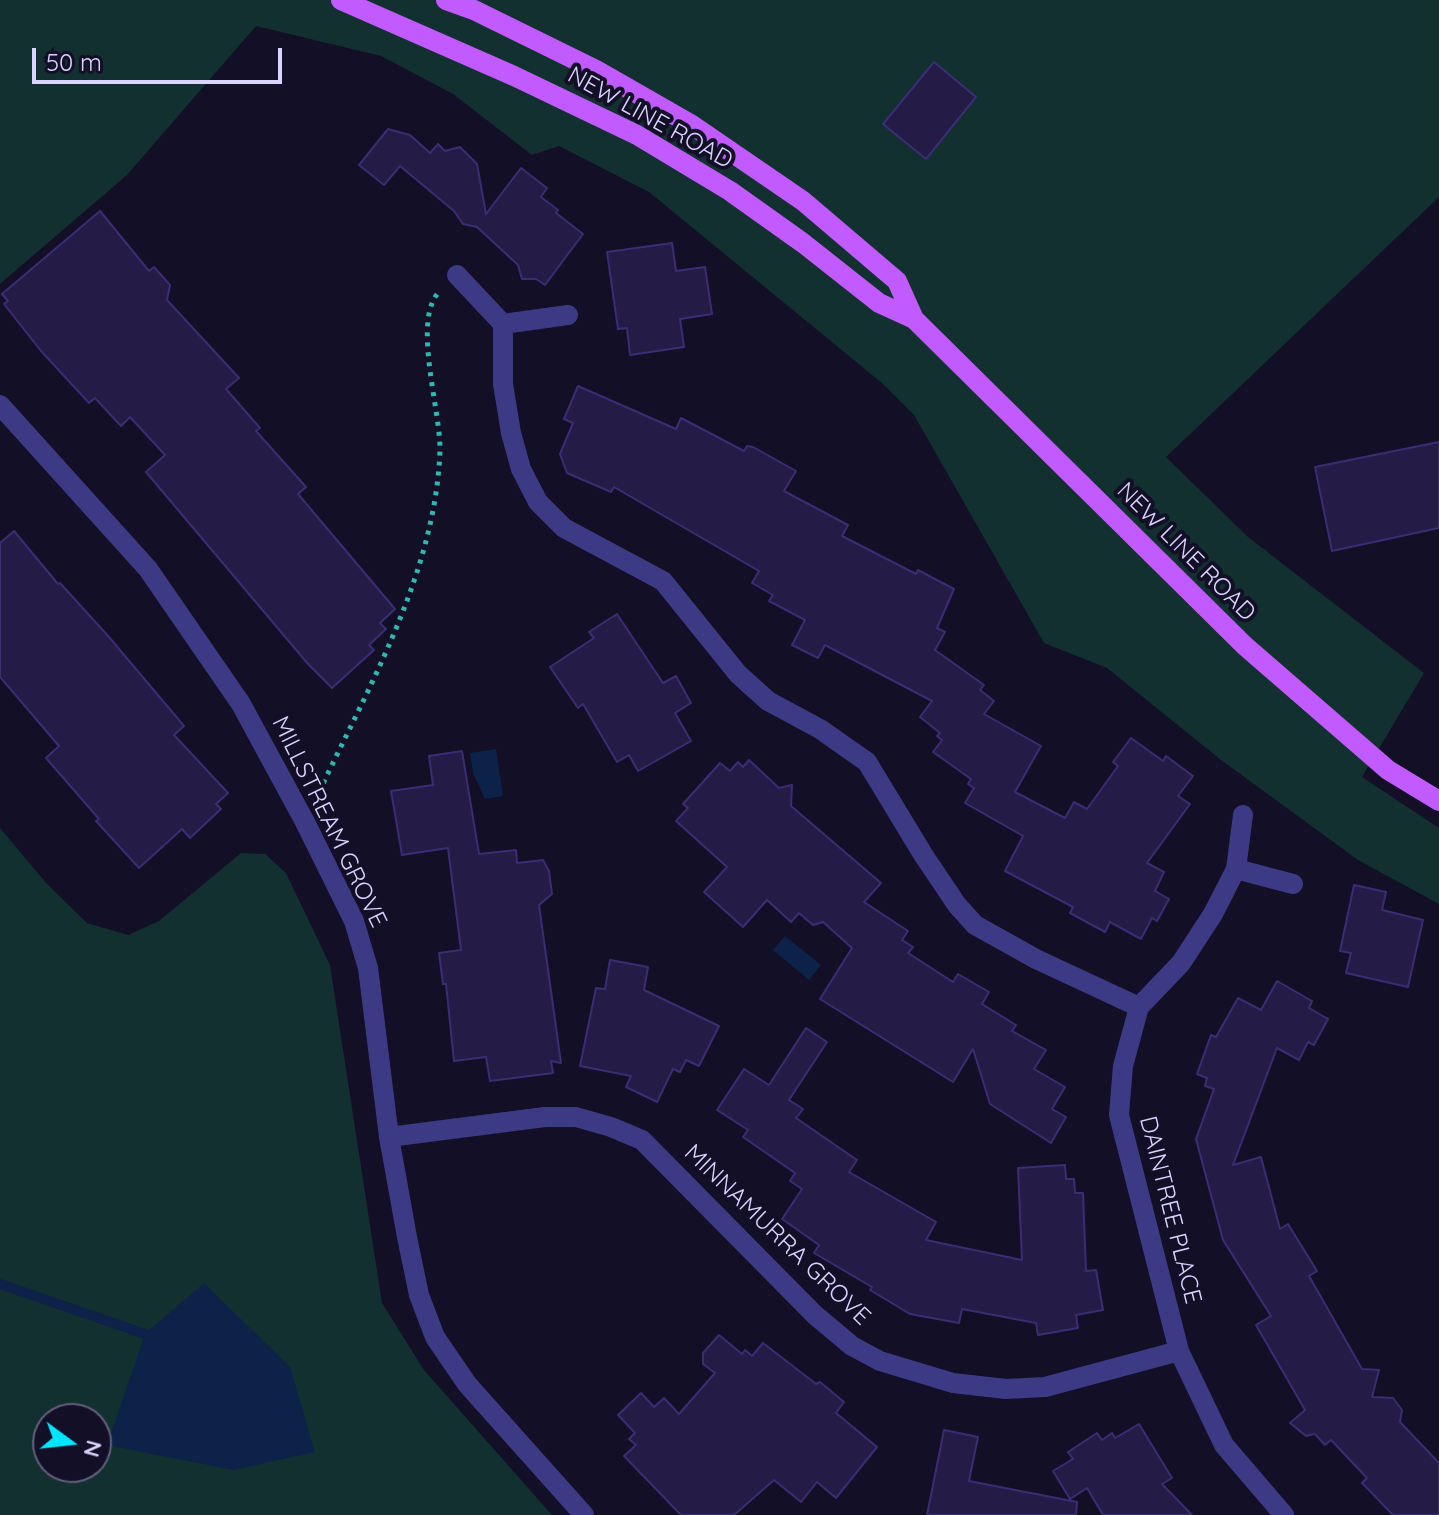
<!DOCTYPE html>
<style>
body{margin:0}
#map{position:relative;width:1439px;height:1515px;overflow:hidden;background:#130f26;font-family:Quicksand,sans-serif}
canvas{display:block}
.north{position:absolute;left:32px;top:1403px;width:80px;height:80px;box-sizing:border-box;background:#130f26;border:2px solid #625e7d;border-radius:50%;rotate:105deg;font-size:22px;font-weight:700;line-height:32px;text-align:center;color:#d9d4ff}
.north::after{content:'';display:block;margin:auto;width:28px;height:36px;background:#00e5ff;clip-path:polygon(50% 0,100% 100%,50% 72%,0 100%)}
.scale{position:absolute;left:32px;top:48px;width:250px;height:36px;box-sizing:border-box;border:4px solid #d9d4ff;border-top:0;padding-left:10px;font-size:24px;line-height:28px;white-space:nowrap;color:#d9d4ff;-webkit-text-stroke:6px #130f26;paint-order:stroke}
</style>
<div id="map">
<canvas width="1439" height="1515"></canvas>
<div class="north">N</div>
<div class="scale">50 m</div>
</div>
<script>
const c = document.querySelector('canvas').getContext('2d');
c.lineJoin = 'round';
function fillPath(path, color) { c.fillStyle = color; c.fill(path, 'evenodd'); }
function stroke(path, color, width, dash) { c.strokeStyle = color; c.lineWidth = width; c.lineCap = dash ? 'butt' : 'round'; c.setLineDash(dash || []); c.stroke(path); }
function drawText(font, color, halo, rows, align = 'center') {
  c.font = font + ' Quicksand,sans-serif'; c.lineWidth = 8; c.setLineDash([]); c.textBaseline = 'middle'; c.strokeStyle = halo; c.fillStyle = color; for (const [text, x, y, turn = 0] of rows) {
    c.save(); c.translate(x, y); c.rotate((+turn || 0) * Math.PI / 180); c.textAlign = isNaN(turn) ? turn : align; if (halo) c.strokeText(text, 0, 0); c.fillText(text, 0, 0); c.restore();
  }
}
const green = new Path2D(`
 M0,0H1439V197L1166,457L1248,537L1424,673L1362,777L1439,828V904L1358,860L1221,760L1107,668L1044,643L914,415L883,384L649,192L559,146L532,155L453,94L381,56L256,26L127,175L0,284Z
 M0,828L47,884L87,923L128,935L159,921L241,853L265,854L286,873L330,965L382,1303L424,1370L552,1515H0ZM48,1419H96V1467H48Z`);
const water = new Path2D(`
 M496,749L503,796L485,799L473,773L470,753Z
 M785,936L821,965L809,980L773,950Z
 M204,1283L290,1367L315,1452L234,1470L107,1445L145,1334Z`);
const stream = new Path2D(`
 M0,1284L145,1334`);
const building = new Path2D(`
 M934,62L976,97L926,159L883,124Z
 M388,129L410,135L430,153L438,144L445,151L460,147L477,164L486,214L521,168L547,188L541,197L558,210L556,213L583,234L545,285L536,279H522L518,265L477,227L463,224L454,211L400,166L384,185L359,165Z
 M100,211L149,271L154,267L170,285L167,300L239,378L226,389L260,428L256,431L306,487L298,494L395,609L380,623L386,629L369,645L374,650L332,688L308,664L146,472L165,455L130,417L121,426L95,398L89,403L41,351L4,304L8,301L2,294Z
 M672,243L676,271L705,267L712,314L680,319L684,347L630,355L627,328L618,329L607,252Z
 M578,386L676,429L681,418L744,451L747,446L753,447L796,471L784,491L848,525L842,536L916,574L918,570L954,589L937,628L945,632L935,650L984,685L980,690L994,701L984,714L1041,746L1015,792L1065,818L1074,802L1087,809L1118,766L1113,762L1131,738L1163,761L1166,756L1193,776L1178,796L1190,804L1147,863L1164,872L1155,891L1169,899L1157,921L1152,918L1141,939L1110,922L1105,932L1070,913L1073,907L1005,871L1023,836L965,803L974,788L968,784L971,779L933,752L942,740L937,736L940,733L920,717L932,701L825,645L818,658L792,645L805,620L769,601L773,595L752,583L759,571L614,487L611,492L567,473L560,454L573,423L564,419Z
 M1439,442V528L1332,551L1315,467Z
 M14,531L58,584L60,583L109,637L184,726L174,735L228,793L216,804L221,809L190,838L182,829L139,868L96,821L99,819L46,758L59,746L0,677V543Z
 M617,614L663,683L676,676L691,703L675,713L691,741L638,771L629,755L617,762L583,704L578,708L550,667L594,638L589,632Z
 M462,751L479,854L516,850L517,863L543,860L549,871L552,894L539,905L561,1063L551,1061L553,1073L490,1081L486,1057L454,1061L446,984H443L439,953L461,950L448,848L402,855L391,791L433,785L429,756Z
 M749,760L779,788L792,785L791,806L881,883L864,902L908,931L902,940L913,947L908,953L953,982L958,974L989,992L982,1004L1016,1025L1012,1031L1046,1050L1034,1069L1065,1087L1052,1109L1066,1117L1051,1143L990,1104L973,1049L953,1082L820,999L852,948L823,922L813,925L799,913L791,922L767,900L743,927L704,892L727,867L676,821L688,808L683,804L720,763L730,771L738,762L743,767Z
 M1354,885L1386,892L1382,910L1423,920L1408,987L1346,973L1351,953L1340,951Z
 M610,960L648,967L644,990L719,1026L699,1066L686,1060L680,1072L673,1069L657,1102L626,1087L631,1076L580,1066L596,988L605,989Z
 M1277,981L1312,1001L1309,1008L1328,1019L1314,1045L1308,1042L1299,1060L1277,1048L1233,1165L1261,1157L1280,1229L1288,1224L1317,1271L1309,1276L1362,1369L1379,1370L1372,1397L1393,1398L1402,1410L1400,1422L1439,1463V1515H1393L1362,1483L1367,1478L1331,1440L1325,1445L1315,1434L1306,1436L1290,1423L1305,1410L1256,1325L1271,1316L1223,1240L1196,1139L1214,1089L1205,1086L1207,1078L1197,1074L1211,1035L1216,1037L1238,998L1261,1010Z
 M806,1028L827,1042L789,1100L803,1109L796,1118L857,1160L849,1172L936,1222L926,1240L1022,1260L1018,1168L1065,1165L1066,1179H1074L1075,1193H1083L1086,1271L1096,1270L1103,1310L1076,1315L1078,1328L1038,1335L1036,1323L962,1309L959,1323L910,1314L870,1290L872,1287L814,1253L819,1245L782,1219L802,1189L790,1181L795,1173L743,1137L748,1130L717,1110L744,1069L769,1085Z
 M719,1335L742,1354L745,1350L752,1356L763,1343L816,1384L820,1382L844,1402L836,1413L877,1447L836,1498L817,1482L801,1502L774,1480L734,1515H681L624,1456L636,1445L629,1439L635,1433L618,1415L641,1393L654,1407L664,1398L679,1414L715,1373L703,1364V1353Z
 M1139,1424L1172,1478L1162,1484L1192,1515H1103L1087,1488L1070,1499L1053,1471L1073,1459L1068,1452L1097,1433L1102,1440L1112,1433L1115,1438Z
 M944,1430L978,1437L969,1481L1077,1502L1076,1515H927Z`);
const path = new Path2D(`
 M319,792C370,684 435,573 440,451C441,411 411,318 440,291`);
const minor = new Path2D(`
 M457,275L503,324V384L511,433L521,469L538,502L564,528L663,581L738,674L768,701L820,729L867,762L924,856L957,905L975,925L1036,959L1139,1007
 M503,324L568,315
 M0,405L148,569L241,704L305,822L354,921L368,968L389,1137L407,1237L419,1295L435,1337L467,1384L584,1515
 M1243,815L1236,869L1213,914L1181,963L1139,1007L1123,1066L1119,1115L1179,1351L1224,1445L1284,1515
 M1236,869L1293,884
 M389,1137L545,1117H576L611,1127L642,1140L815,1315L852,1346L880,1361L953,1383L1006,1389L1045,1387L1179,1351`);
const major = new Path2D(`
 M341,0L514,76L637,135L730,191L803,243L879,303L914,319L1245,646L1388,770L1439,801
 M446,0L474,10L596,70L692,125L803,201L897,281L914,319`);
const streetNames = [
 ["NEW LINE ROAD",650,118,29],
 ["NEW LINE ROAD",1186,552,45],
 ["MILLSTREAM GROVE",329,822,64],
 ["DAINTREE PLACE",1170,1210,76],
 ["MINNAMURRA GROVE",777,1235,44]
];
fillPath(green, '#12302f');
fillPath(water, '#0c2248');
stroke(stream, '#0c2248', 10);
fillPath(building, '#241b47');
stroke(building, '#3b2d73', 2);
stroke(path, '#2fb8b0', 5, [4, 6]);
stroke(minor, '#3d3a85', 20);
stroke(major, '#c25bff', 20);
drawText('24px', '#d9d4ff', '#130f26', streetNames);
</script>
